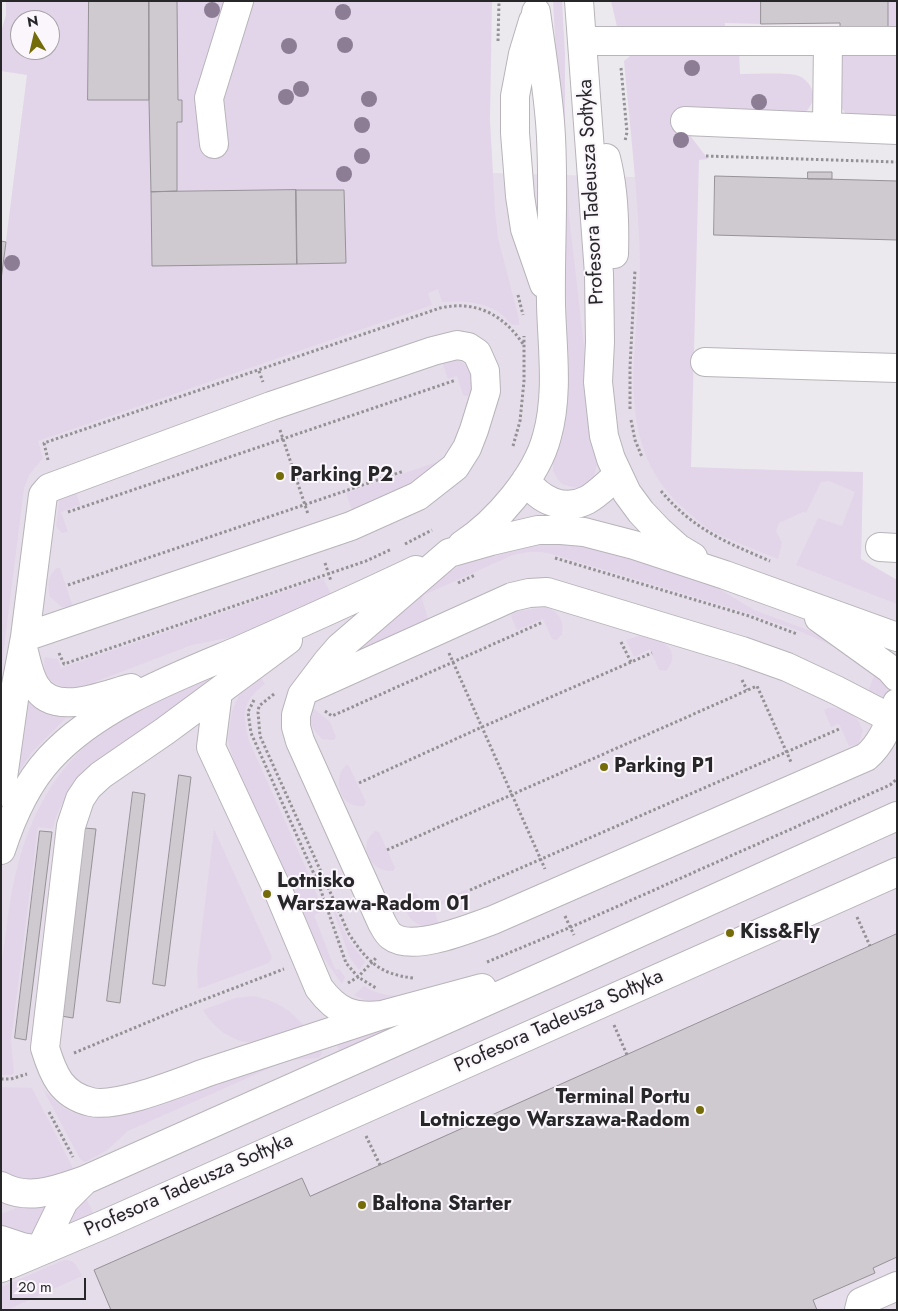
<!DOCTYPE html>
<meta charset="utf-8">
<style>
body{margin:0}
#map{position:relative;width:898px;height:1311px;overflow:hidden;background:#ece9ee;font-family:Jost,sans-serif}
canvas{display:block}
.frame{position:absolute;inset:0;border:2px solid #272628;pointer-events:none}
.north{position:absolute;left:10px;top:10px;width:50px;height:50px;box-sizing:border-box;background:#faf6fc;border:1px solid #a6a3a7;border-radius:50%;rotate:351deg;font-size:14px;font-weight:700;line-height:20px;text-align:center;color:#272628}
.north::after{content:'';display:block;margin:auto;width:18px;height:22px;background:#746c09;clip-path:polygon(50% 0,100% 100%,50% 72%,0 100%)}
.scale{position:absolute;left:10px;top:1278px;width:76px;height:22px;box-sizing:border-box;border:2px solid #272628;border-top:0;padding-left:6px;font-size:15px;line-height:18px;white-space:nowrap;color:#272628;-webkit-text-stroke:4px #faf6fc;paint-order:stroke}
</style>
<div id="map">
<canvas width="898" height="1311"></canvas>
<div class="frame"></div>
<div class="north">N</div>
<div class="scale">20 m</div>
</div>
<script>
const c = document.querySelector('canvas').getContext('2d');
c.lineJoin = 'round';
function fillPath(path, color) { c.fillStyle = color; c.fill(path, 'evenodd'); }
function stroke(path, color, width, dash) { c.strokeStyle = color; c.lineWidth = width; c.lineCap = dash ? 'butt' : 'round'; c.setLineDash(dash || []); c.stroke(path); }
function drawText(font, color, halo, rows, align = 'center') {
  c.font = font + ' Jost,sans-serif'; c.lineWidth = 4; c.setLineDash([]); c.textBaseline = 'middle'; c.strokeStyle = halo; c.fillStyle = color; for (const [text, x, y, turn = 0] of rows) {
    c.save(); c.translate(x, y); c.rotate((+turn || 0) * Math.PI / 180); c.textAlign = isNaN(turn) ? turn : align; if (halo) c.strokeText(text, 0, 0); c.fillText(text, 0, 0); c.restore();
  }
}
const built = new Path2D(`
 M494,173L634,177L672,176L665,467L863,472L861,559L897,580V1310H1V404L411,176Z`);
const green = new Path2D(`
 M6,1H492L490,120L495,211L498,238L519,319V325H512C495,302 468,300 442,302L438,289L428,293L432,305L38,441L43,458L29,475L24,488L1,672V280L27,75L1,71V32L6,15ZM20,20H50V50H20Z
 M553,1H562L565,54V151L569,216L584,346L586,413L597,464L594,477L587,485L578,488L572,487L562,484L557,478L553,471V463L562,439L567,409L569,366L566,293L559,232L556,55Z
 M611,1H761V24L725,23V29L619,28L617,27Z
 M888,1H897V35L888,28Z
 M739,49L740,74C751,74 790,72 799,76C806,79 812,86 813,94C813,103 810,109 803,114L685,129L708,159L699,160L691,467L796,471L863,472L861,559L897,580V604L796,565L818,518L842,526L855,492L829,481L821,482L806,513L803,512L779,523L776,531L782,543L778,559C757,550 733,542 712,531C700,524 691,514 680,505C620,448 634,373 638,299C639,286 640,273 640,261C638,194 630,128 624,61L630,56L643,51Z
 M897,49V119L847,115L840,106L839,55L854,50Z
 M453,359C471,362 479,380 468,396L463,395L457,376L448,379L443,365V362Z
 M443,460L426,475L359,509L353,510L351,508L346,493Z
 M75,489L80,505L61,512L68,532L62,533L56,526L59,502L64,493Z
 M550,538L576,540L686,572L706,581L754,610L816,633L848,649L881,669L890,678V692L884,698L868,691L877,669L833,646L797,630L751,614L555,555L542,552H528L513,555L424,595L422,599L428,619L347,656V651L446,574C476,555 514,543 550,538Z
 M57,568H60L73,607H62L50,597C47,586 48,575 57,568Z
 M323,578L331,594L232,637L192,645L76,689C57,687 40,680 45,657L58,659L61,668Z
 M547,607C559,613 564,620 562,634L557,640L552,639L543,619L517,630L511,616L513,612Z
 M638,636C658,636 685,649 666,671L659,670L650,649L634,657L626,640Z
 M219,674L81,778C67,794 57,808 53,829L38,827L11,1041L14,1073L12,1075H1C1,1041 0,1007 1,973C2,959 4,945 6,932C15,854 36,783 101,733C133,709 182,690 219,674Z
 M259,675L265,684C242,701 242,714 249,741L310,877L323,911L314,915L334,967L336,970L339,969L345,977L342,984L321,954L311,935L240,777L230,749L228,739L232,711L241,691Z
 M22,693L71,713L32,752L18,773L14,772Z
 M313,708L330,722L336,737L334,740L322,739C313,730 306,720 313,708Z
 M828,708C848,708 856,713 863,731L858,744L849,746L839,724L831,727L824,710Z
 M346,765L349,766L366,802L364,806C341,810 331,779 346,765Z
 M214,829L272,957L269,963L198,989L197,969Z
 M374,831L379,832L395,868L393,871C377,872 363,858 367,842C368,838 372,835 374,831Z
 M467,889L469,895L434,907L438,923C425,936 391,912 413,893L417,894L424,909Z
 M328,896L349,941L365,962L359,970L350,958Z
 M364,986C382,996 391,997 411,994L377,1002H369L354,995Z
 M253,996C273,999 292,1010 305,1027C291,1032 274,1040 260,1042C235,1045 215,1030 203,1010L235,998Z
 M428,1013L342,1057L336,1043Z
 M321,1048L322,1053L319,1058L288,1060L128,1131L106,1151L85,1162L80,1159L43,1089C65,1113 78,1118 110,1117Z
 M1,1087L32,1088L76,1174L33,1185L1,1173Z
 M85,1196L96,1219L70,1225C72,1212 77,1205 85,1196Z
 M33,1205H47L38,1236L1,1232V1214L19,1207Z
 M64,1260C75,1259 78,1268 82,1276L7,1310H1V1287Z`);
const building = new Path2D(`
 M89,1H149V100H88Z
 M149,1H177L178,100H182V122H177V191L151,192L149,100Z
 M761,1H888V28L840,29V23L761,24Z
 M808,172H832V179H808Z
 M715,176L897,181V240L714,235Z
 M296,190L297,264L152,266L151,192Z
 M296,190H344L346,263L297,264Z
 M1,241L6,242L1,280Z
 M179,775L191,777L165,986L153,984Z
 M133,792L145,794L120,1003L107,1001Z
 M84,828L96,829L73,1018L61,1016Z
 M40,831L52,832L26,1040L15,1038Z
 M897,934V1257L873,1268L875,1273L813,1300L817,1310H111L94,1270L302,1178L310,1196Z`);
const path = new Path2D(`
 M498,41L499,1
 M621,68L627,132L625,141
 M706,156L897,162
 M518,295L523,315
 M259,371L263,382
 M630,409V367L635,270
 M631,420L635,440L642,457
 M280,430L308,514
 M513,446L520,421L524,381V336
 M48,460L44,443L440,308C475,300 503,314 523,344
 M661,491C693,529 725,542 770,561
 M68,512L456,380
 M405,544L432,530
 M555,558L749,616L797,634
 M325,563L331,581
 M458,583L475,575
 M68,585L404,471
 M621,642L631,662
 M59,653L64,664L366,561L392,549
 M449,653L545,869
 M742,680L747,690
 M274,694L259,706L258,712L260,736L349,934C367,961 379,974 413,978
 M254,700L248,712L251,733L319,885L346,963L358,977L376,988
 M325,711L332,716L543,622
 M359,783L482,727L652,653
 M387,850L757,686L791,762
 M470,890L839,729
 M565,916L574,935
 M857,917L870,946
 M487,962L571,927L890,785L897,779
 M348,983L358,977L377,957
 M614,1025L627,1055
 M74,1053L182,1008L284,969
 M1,1079H11L27,1074
 M49,1112L73,1157
 M366,1136L380,1165`);
const minor = new Path2D(`
 M579,1L599,274L600,342L598,382L604,436L611,459L627,493L641,512L659,531L678,548L693,557
 M533,21L523,54L515,96V133L520,196L525,229L544,284
 M583,41H897
 M685,121L897,130
 M827,127L828,41
 M214,144L209,98L239,1
 M606,158C614,189 615,222 614,254
 M705,362L897,368
 M526,480C539,500 564,512 587,500C598,494 608,483 618,475
 M462,545C496,523 537,476 547,436C559,393 552,347 551,304C550,243 555,182 550,122C547,85 541,49 536,12
 M880,547L897,548
 M819,618L890,669L897,677
 M897,637L725,575L634,545L584,532L561,530H538L491,541L449,553L340,647L327,662L302,695L296,715V727L300,741L382,923C385,928 387,933 391,936C413,953 470,928 493,920L866,757C881,745 891,721 897,703
 M288,640L165,731L101,775L88,787L80,799L71,826L45,1048C53,1074 61,1095 91,1102C118,1108 180,1082 208,1072C266,1053 324,1034 382,1015
 M24,652C27,663 29,675 35,685C53,718 103,695 131,688
 M308,689L512,597L529,593L547,592L742,651L787,667L836,690L890,718
 M218,692L211,747L279,893L319,988C337,1012 352,1018 382,1015L482,988
 M1,792L16,685L25,637L43,495L49,488L271,406L433,351L457,345L468,347L477,353L485,371L486,391L474,430L467,448L455,467L418,496L351,526L25,637
 M1,850C12,816 26,784 50,758C98,706 176,677 240,650C299,624 357,598 416,570
 M1,1186C29,1202 58,1189 85,1180L559,969L897,816
 M1,1240L22,1247L40,1250
 M40,1250L64,1201L84,1181
 M1,1268L105,1224L897,872
 M859,1310L861,1302L897,1286`);
const trees = [
 [212,10],
 [343,12],
 [345,45],
 [289,46],
 [692,68],
 [301,89],
 [286,97],
 [369,99],
 [759,102],
 [362,125],
 [681,140],
 [362,156],
 [344,174],
 [12,263]
];
const markers = [
 [280,476,5,"#746c09"],
 [604,767,5,"#746c09"],
 [267,894,5,"#746c09"],
 [730,933,5,"#746c09"],
 [700,1110,5,"#746c09"],
 [362,1205,5,"#746c09"]
];
const streetNames = [
 ["Profesora Tadeusza Sołtyka",592,192,-93],
 ["Profesora Tadeusza Sołtyka",559,1022,-24],
 ["Profesora Tadeusza Sołtyka",189,1186,-24]
];
const poiNames = [
 ["Parking P2",290,476],
 ["Parking P1",614,767],
 ["Lotnisko",277,882],
 ["Warszawa-Radom 01",277,905],
 ["Kiss&Fly",740,933],
 ["Terminal Portu",690,1098,"right"],
 ["Lotniczego Warszawa-Radom",690,1121,"right"],
 ["Baltona Starter",372,1205]
];
fillPath(built, '#e5dde9');
fillPath(green, '#e2d5e9');
fillPath(building, '#cecad0');
stroke(building, '#969297', 1);
stroke(minor, '#b8b4ba', 30);
stroke(path, '#939195', 3, [2.5, 2.5]);
stroke(minor, '#fff', 28);
c.fillStyle = '#8c7d94';
for (const [x, y] of trees) { c.beginPath(); c.arc(x, y, 8, 0, 2 * Math.PI); c.fill(); }
for (const [x, y, r, color] of markers) { const dot = new Path2D(); dot.arc(x, y, r, 0, 2 * Math.PI); c.fillStyle = color; c.fill(dot); stroke(dot, '#faf6fc', 2); }
drawText('20px', '#272628', '#faf6fc', streetNames);
drawText('bold 20px', '#272628', '#faf6fc', poiNames, 'left');
</script>
